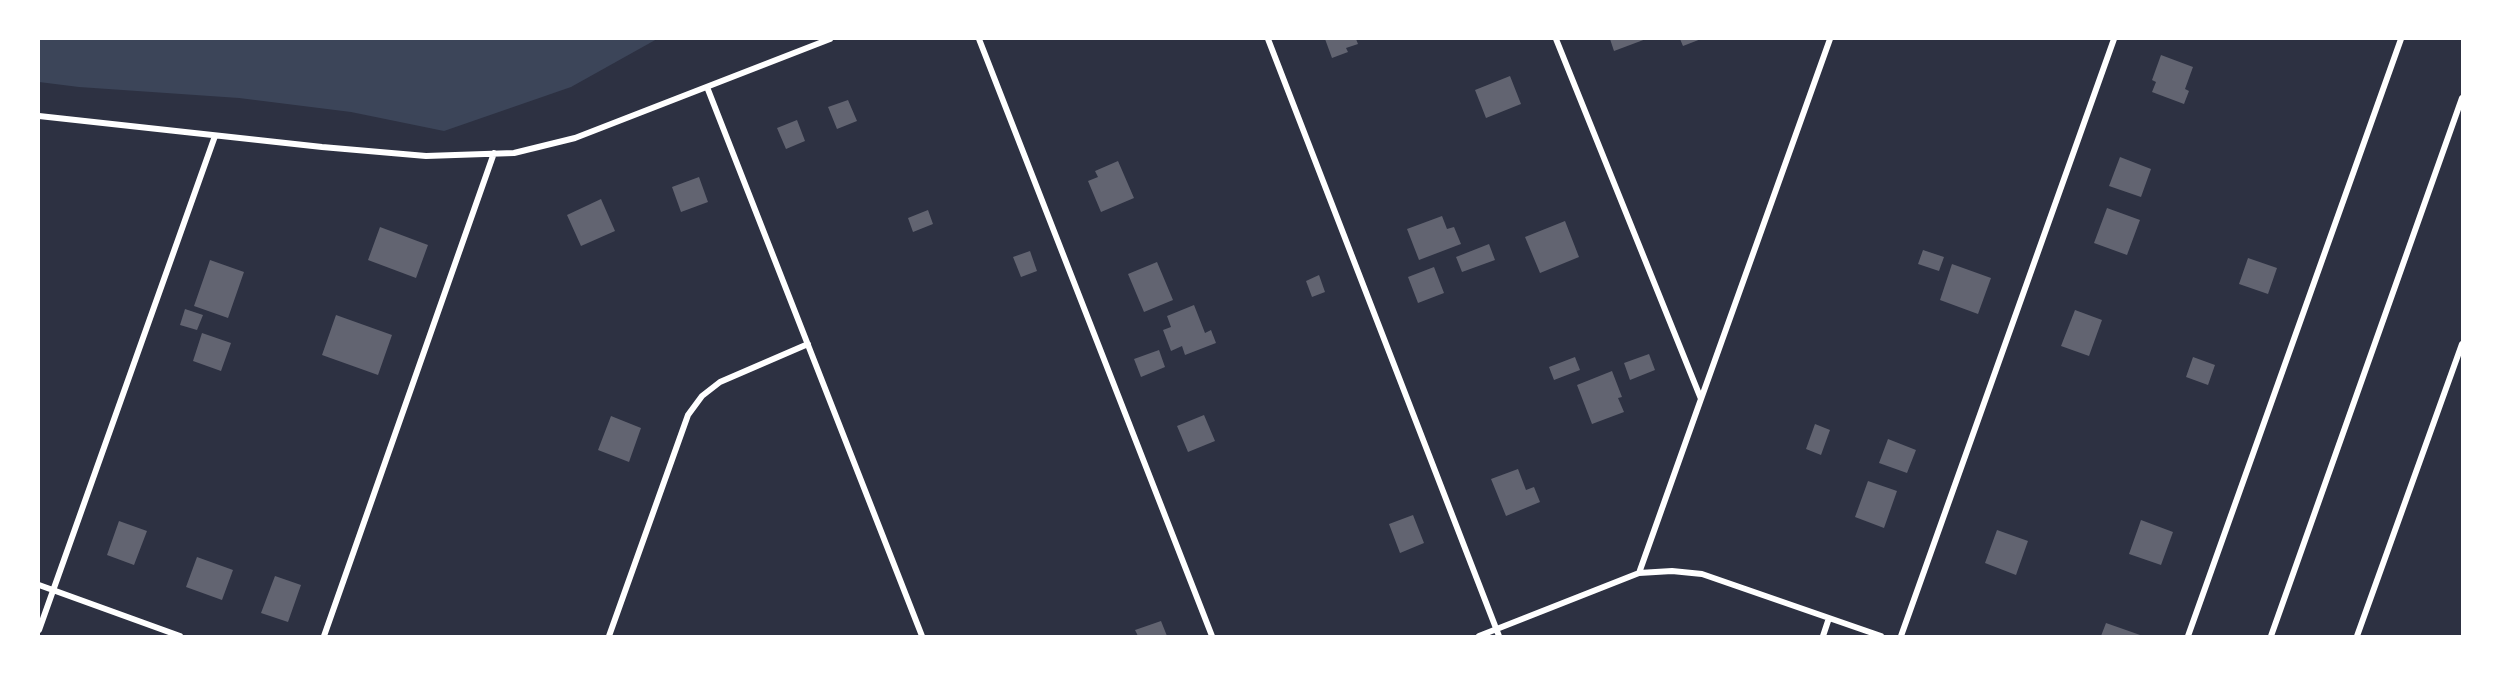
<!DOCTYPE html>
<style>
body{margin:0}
#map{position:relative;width:2501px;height:675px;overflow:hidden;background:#2d3142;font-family:Roboto,sans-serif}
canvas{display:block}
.frame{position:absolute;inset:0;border:40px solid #fff;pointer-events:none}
</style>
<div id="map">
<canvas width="2501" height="675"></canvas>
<div class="frame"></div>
</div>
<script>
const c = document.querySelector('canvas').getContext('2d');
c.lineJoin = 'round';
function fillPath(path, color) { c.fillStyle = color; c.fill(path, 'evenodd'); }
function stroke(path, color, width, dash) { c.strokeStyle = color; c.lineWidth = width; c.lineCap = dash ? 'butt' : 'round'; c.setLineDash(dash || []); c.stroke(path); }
const green = new Path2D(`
 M39,39H657L571,87L444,131L351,112L239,98L79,87L39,82Z`);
const building = new Path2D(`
 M1325,39H1356L1358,44L1346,48L1348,52L1332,58Z
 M1610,39H1646L1614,51Z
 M1680,39H1701L1683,46Z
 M2161,55L2193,67L2185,89L2189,91L2184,104L2152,92L2156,82L2152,80Z
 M1510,76L1521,104L1486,118L1475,90Z
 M848,100L857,121L837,129L828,107Z
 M797,120L805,141L786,149L777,128Z
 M2120,157L2151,169L2141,197L2109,186Z
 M1118,161L1134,198L1101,212L1088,181L1098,177L1095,171Z
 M699,177L708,202L681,212L672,187Z
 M601,199L615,231L581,246L567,215Z
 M2107,208L2140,220L2127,255L2094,243Z
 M928,210L933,224L913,232L908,218Z
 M1442,216L1447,229L1454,227L1461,244L1419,260L1407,229Z
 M1565,221L1579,257L1540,273L1525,237Z
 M380,227L428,245L416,278L368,260Z
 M1489,244L1495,260L1462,272L1456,257Z
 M1923,250L1944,257L1939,271L1918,264Z
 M1030,251L1037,271L1021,277L1013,257Z
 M2248,258L2277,268L2268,294L2239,284Z
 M210,260L244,272L228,318L194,306Z
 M1157,262L1173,300L1144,312L1128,274Z
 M1952,264L1991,278L1978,314L1940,300Z
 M1434,267L1444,293L1418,303L1408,277Z
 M1319,275L1325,292L1312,297L1306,281Z
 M1194,305L1205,333L1211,330L1216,343L1185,355L1182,346L1171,351L1163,330L1171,327L1167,316Z
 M185,309L203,315L197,330L180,325Z
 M2075,310L2102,320L2089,356L2061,346Z
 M336,315L392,335L378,375L322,355Z
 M202,333L231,343L221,371L193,361Z
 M1159,350L1165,367L1141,377L1134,359Z
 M1649,354L1655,370L1630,380L1624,363Z
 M1575,357L1580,370L1554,380L1549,367Z
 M2193,357L2215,365L2208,385L2186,377Z
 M1612,371L1622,397L1618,398L1624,412L1592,424L1577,385Z
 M1204,415L1215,441L1188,452L1177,426Z
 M611,416L641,428L629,462L598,450Z
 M1815,424L1830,430L1821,455L1806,449Z
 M1888,439L1916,450L1907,473L1879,463Z
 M1518,469L1526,490L1534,487L1540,502L1506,516L1491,479Z
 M1868,481L1897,491L1884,528L1855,517Z
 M1413,515L1424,543L1400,553L1389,524Z
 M2141,520L2173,532L2161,565L2129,554Z
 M119,521L147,531L134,565L107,555Z
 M1997,530L2028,541L2016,575L1985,563Z
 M197,557L233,570L222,600L186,587Z
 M275,576L301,585L288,622L261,613Z
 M1161,621L1167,636H1138L1135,630Z
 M2106,623L2143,636H2101Z`);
const minor = new Path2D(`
 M979,39L1212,636
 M1268,39L1499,636
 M1556,39L1701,399L1639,573
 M707,87L922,636
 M39,116L322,147L426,156L514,153L575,138L830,39
 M1701,399L1830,39
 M39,585L180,636
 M39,630L215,136
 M324,636L494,153
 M609,636L688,415L702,396L720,382L808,344
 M1479,636L1639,573L1672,571L1702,574L1881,636
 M1823,636L1829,618
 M1901,636L2114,39
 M2188,636L2401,39
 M2271,636L2462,98
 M2357,636L2462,344`);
fillPath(green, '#3c4559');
fillPath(building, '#626471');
stroke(minor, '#fff', 6);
</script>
